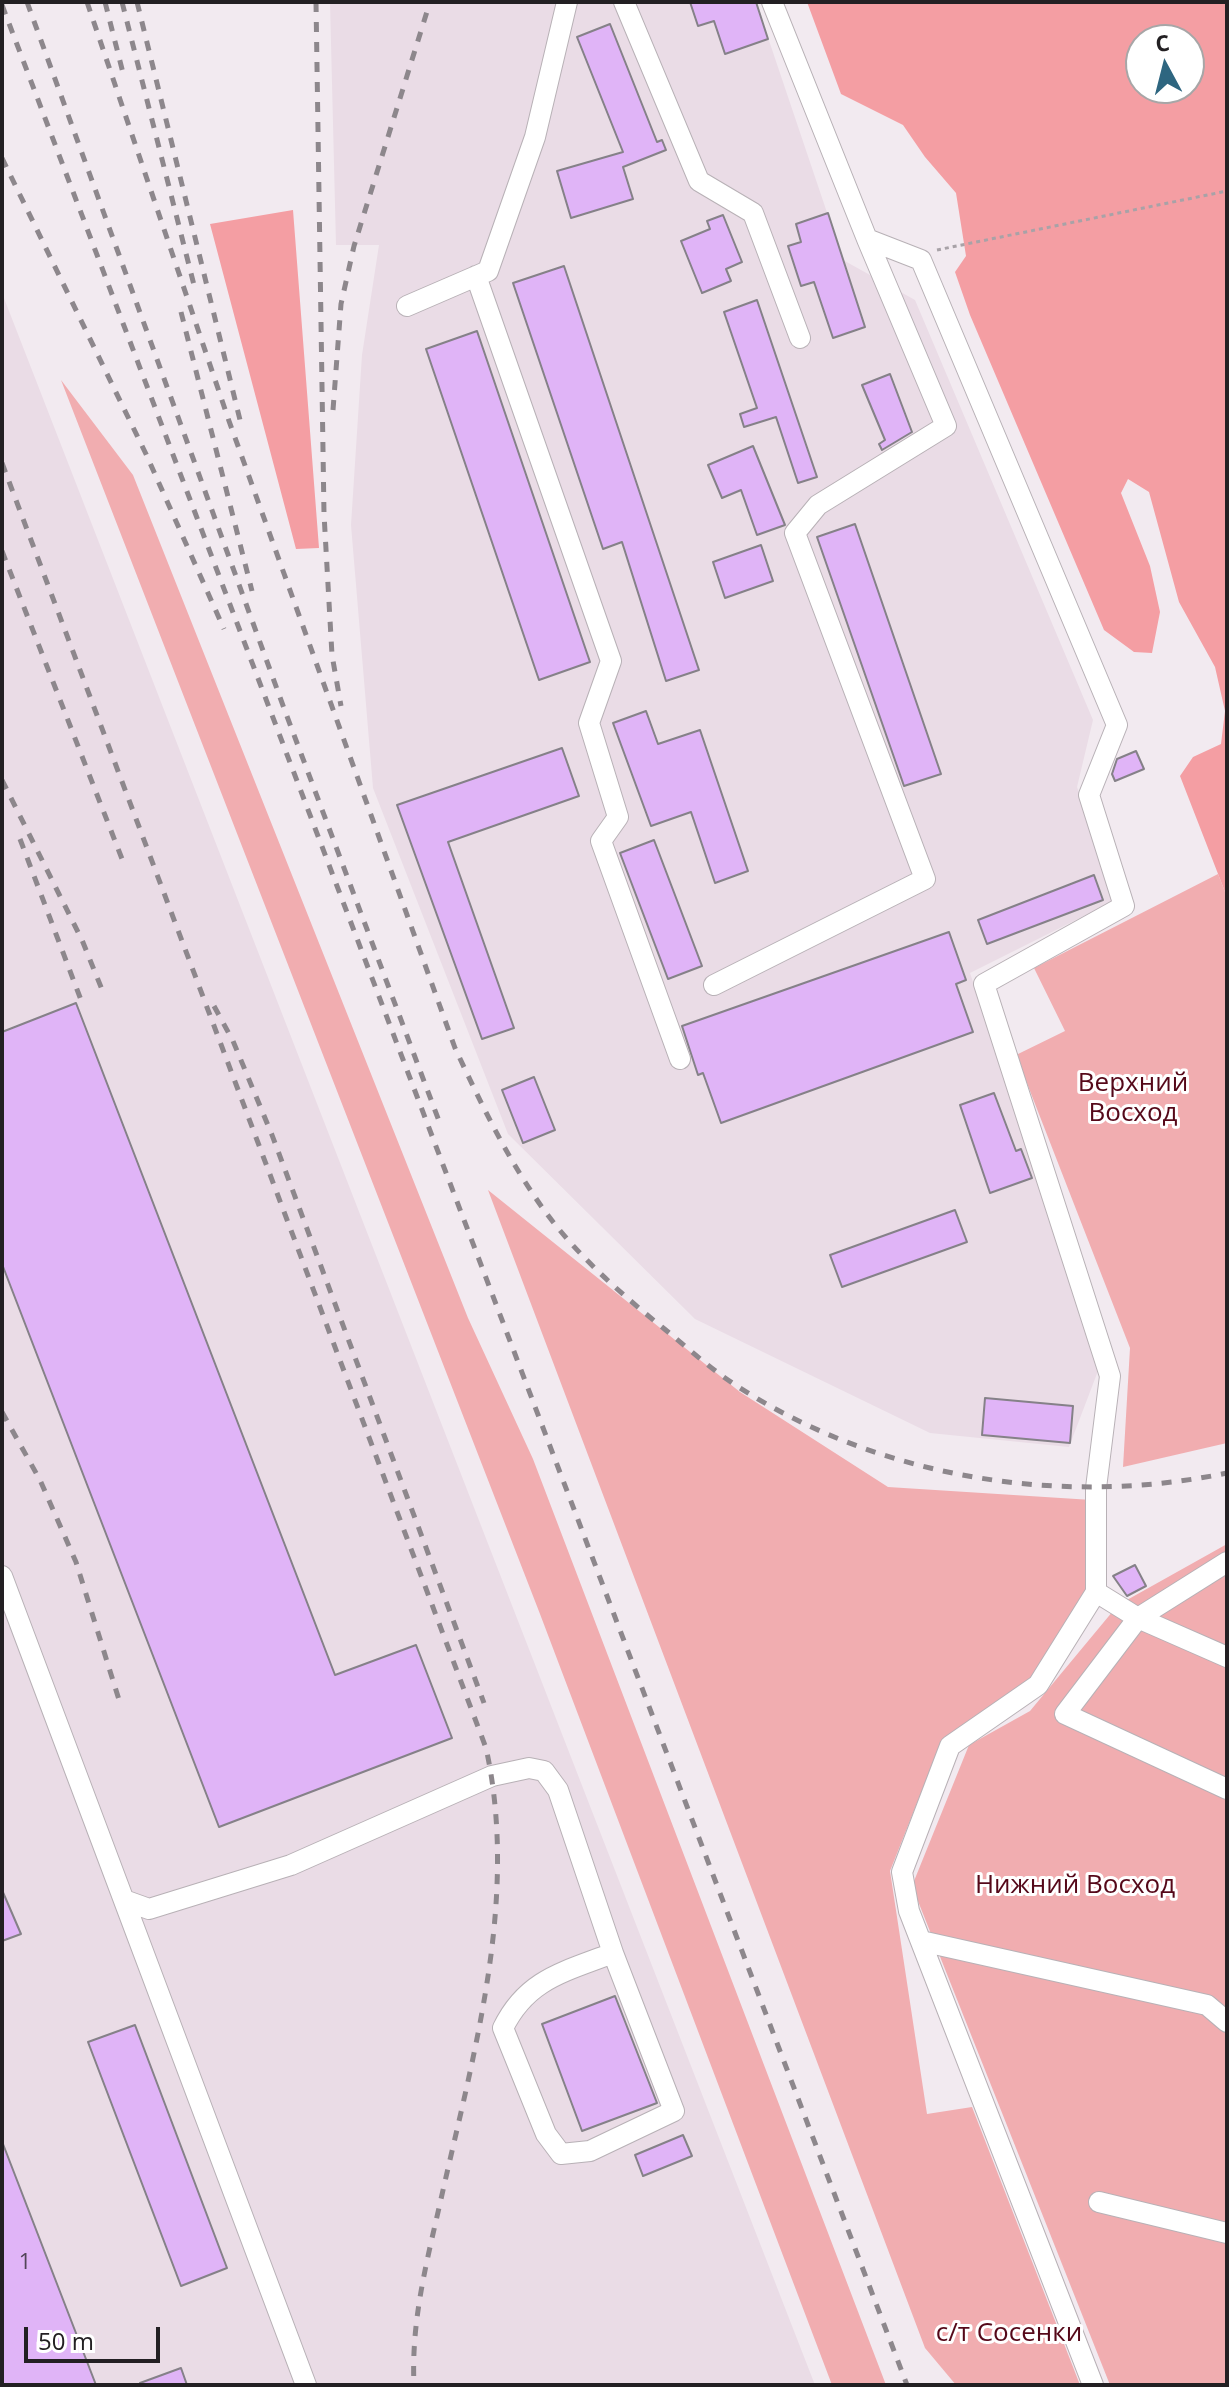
<!DOCTYPE html>
<meta charset="utf-8">
<style>
body{margin:0}
#map{position:relative;width:1229px;height:2387px;overflow:hidden;background:#f2eaf0;font-family:"Open Sans",sans-serif}
canvas{display:block}
.frame{position:absolute;inset:0;border:4px solid #232023;pointer-events:none}
.north{position:absolute;left:1125px;top:24px;width:80px;height:80px;box-sizing:border-box;background:#fff;border:2px solid #a7a6a7;border-radius:50%;rotate:353deg;font-size:22px;font-weight:700;line-height:32px;text-align:center;color:#232023}
.north::after{content:'';display:block;margin:auto;width:28px;height:36px;background:#2e6680;clip-path:polygon(50% 0,100% 100%,50% 72%,0 100%)}
.scale{position:absolute;left:24px;top:2327px;width:136px;height:36px;box-sizing:border-box;border:4px solid #232023;border-top:0;padding-left:10px;font-size:24px;line-height:28px;white-space:nowrap;color:#232023;-webkit-text-stroke:6px #fff;paint-order:stroke}
</style>
<div id="map">
<canvas width="1229" height="2387"></canvas>
<div class="frame"></div>
<div class="north">С</div>
<div class="scale">50 m</div>
</div>
<script>
const c = document.querySelector('canvas').getContext('2d');
c.lineJoin = 'round';
function fillPath(path, color) { c.fillStyle = color; c.fill(path, 'evenodd'); }
function stroke(path, color, width, dash) { c.strokeStyle = color; c.lineWidth = width; c.lineCap = dash ? 'butt' : 'round'; c.setLineDash(dash || []); c.stroke(path); }
function drawText(font, color, halo, rows, align = 'center') {
  c.font = font + ' "Open Sans",sans-serif'; c.lineWidth = 6; c.setLineDash([]); c.textBaseline = 'middle'; c.strokeStyle = halo; c.fillStyle = color; for (const [text, x, y, turn = 0] of rows) {
    c.save(); c.translate(x, y); c.rotate((+turn || 0) * Math.PI / 180); c.textAlign = isNaN(turn) ? turn : align; if (halo) c.strokeText(text, 0, 0); c.fillText(text, 0, 0); c.restore();
  }
}
const built = new Path2D(`
 M330,2H756L843,260L915,300L1093,720L1077,787L1118,899L970,973L1101,1363L1069,1447L930,1433L695,1319L508,1134L373,788L351,525L362,355L379,245H336Z
 M2,293L815,2385H2Z`);
const green = new Path2D(`
 M61,380L133,475L468,1318L533,1459L886,2385H832L540,1614Z
 M1218,874L1227,897V1443L1123,1467L1130,1348L1016,1055L1065,1031L1034,968Z
 M488,1190L740,1392L888,1487L1092,1500V1589L1031,1678L942,1740L890,1871L927,2114L972,2107L1080,2385H956L925,2348Z
 M1227,1544V2385H1110L912,1886L969,1745L1030,1711L1118,1605Z`);
const forest = new Path2D(`
 M807,2H1227V897L1180,776L1193,757L1221,744L1225,711L1215,667L1179,602L1149,492L1128,479L1121,493L1150,566L1160,612L1152,653L1134,652L1104,630L970,315L955,272L966,256L956,193L925,157L903,125L841,94ZM1141,40H1189V88H1141Z
 M293,210L319,548L296,549L210,224Z`);
const building = new Path2D(`
 M690,2H756L768,39L725,54L714,21L698,26Z
 M610,24L657,142L662,140L666,150L623,167L633,199L571,218L557,171L623,152L577,37Z
 M828,213L865,327L833,338L814,282L801,286L788,246L801,242L796,224Z
 M723,215L742,262L726,269L731,281L702,293L681,241L710,229L707,221Z
 M564,266L699,670L666,681L622,542L603,549L513,283Z
 M757,300L817,477L798,483L776,417L744,427L740,414L757,408L724,312Z
 M477,331L590,662L539,680L426,349Z
 M890,374L912,432L882,450L879,444L885,440L862,385Z
 M753,446L785,525L757,535L741,490L722,498L708,465Z
 M855,524L941,774L904,786L817,537Z
 M761,545L773,581L725,598L713,562Z
 M646,711L658,744L700,730L748,871L715,883L691,812L651,826L613,723Z
 M562,748L579,796L448,842L514,1028L482,1039L397,805Z
 M1136,751L1144,769L1115,781L1112,774L1117,759Z
 M654,840L702,966L668,979L620,853Z
 M1094,875L1103,900L987,944L978,920Z
 M949,932L966,980L956,984L973,1032L721,1123L703,1073L698,1075L682,1026Z
 M76,1003L335,1675L416,1645L452,1738L219,1827L2,1264V1032Z
 M534,1077L555,1130L523,1143L502,1090Z
 M994,1093L1016,1151L1021,1149L1032,1178L990,1193L960,1105Z
 M955,1210L967,1242L842,1287L830,1255Z
 M985,1398L1073,1406L1070,1443L982,1435Z
 M1135,1565L1146,1586L1127,1596L1113,1576Z
 M2,1890L21,1934L2,1941Z
 M615,1996L657,2103L582,2131L542,2024Z
 M135,2025L227,2268L181,2286L88,2042Z
 M683,2135L692,2156L643,2176L635,2155Z
 M2,2144H3L96,2385H2Z
 M181,2368L187,2385H140V2383Z`);
const path = new Path2D(`
 M937,250L1227,191`);
const minor = new Path2D(`
 M624,2L699,181L753,213L800,338
 M772,2L867,239L921,260L1117,725L1089,795L1124,906L984,984L1110,1376L1096,1488V1592L1038,1685L950,1746L902,1872L909,1911L1093,2385
 M476,276L611,661L589,723L618,817L601,841L680,1059
 M407,306L488,271L535,137L567,2
 M714,985L925,879L795,533L818,505L946,426L867,239
 M2,1576L306,2385
 M1096,1592L1138,1618L1227,1562
 M1227,1657L1138,1618L1065,1714L1227,1789
 M124,1900L149,1909L291,1865L492,1776L529,1768L544,1771L558,1790L613,1953C564,1972 527,1979 503,2028L546,2134L561,2154L590,2151L674,2111L613,1953
 M921,1941L1207,2005L1227,2022
 M1099,2202L1227,2233`);
const rail = new Path2D(`
 M27,2L285,711L439,1121
 M87,2L229,421L455,1048C479,1099 503,1150 535,1197C568,1247 615,1289 662,1327C683,1344 705,1364 728,1380C871,1477 1059,1508 1227,1473
 M105,2L123,73
 M122,2L194,285
 M137,2L242,428
 M316,2L324,514L332,655L341,706
 M2,5L907,2385
 M2,158L146,454L224,629
 M181,312L252,591
 M333,410L341,304L354,246L430,2
 M2,463L486,1748C519,1898 474,2052 441,2199C427,2261 411,2320 414,2385
 M2,551L124,864
 M2,780L82,940L103,992
 M20,839L81,1000
 M214,1006L233,1041L272,1135L484,1703
 M2,1412L40,1480L76,1562L120,1703`);
const numberNames = [
 ["1",25,2263]
];
const parkNames = [
 ["Верхний",1133,1084],
 ["Восход",1133,1114],
 ["Нижний Восход",1075,1886],
 ["с/т Сосенки",1009,2334]
];
fillPath(built, '#eadce6');
fillPath(green, '#f1adb0');
fillPath(forest, '#f49ea3');
fillPath(building, '#e0b4f7');
stroke(building, '#858188', 2);
stroke(minor, '#b8b1b6', 22);
stroke(path, '#a8a2a7', 3, [4, 4]);
stroke(minor, '#fff', 20);
stroke(rail, '#8d878c', 5, [10, 10]);
drawText('22px', '#524558', null, numberNames);
drawText('26px', '#550819', '#fff', parkNames);
</script>
